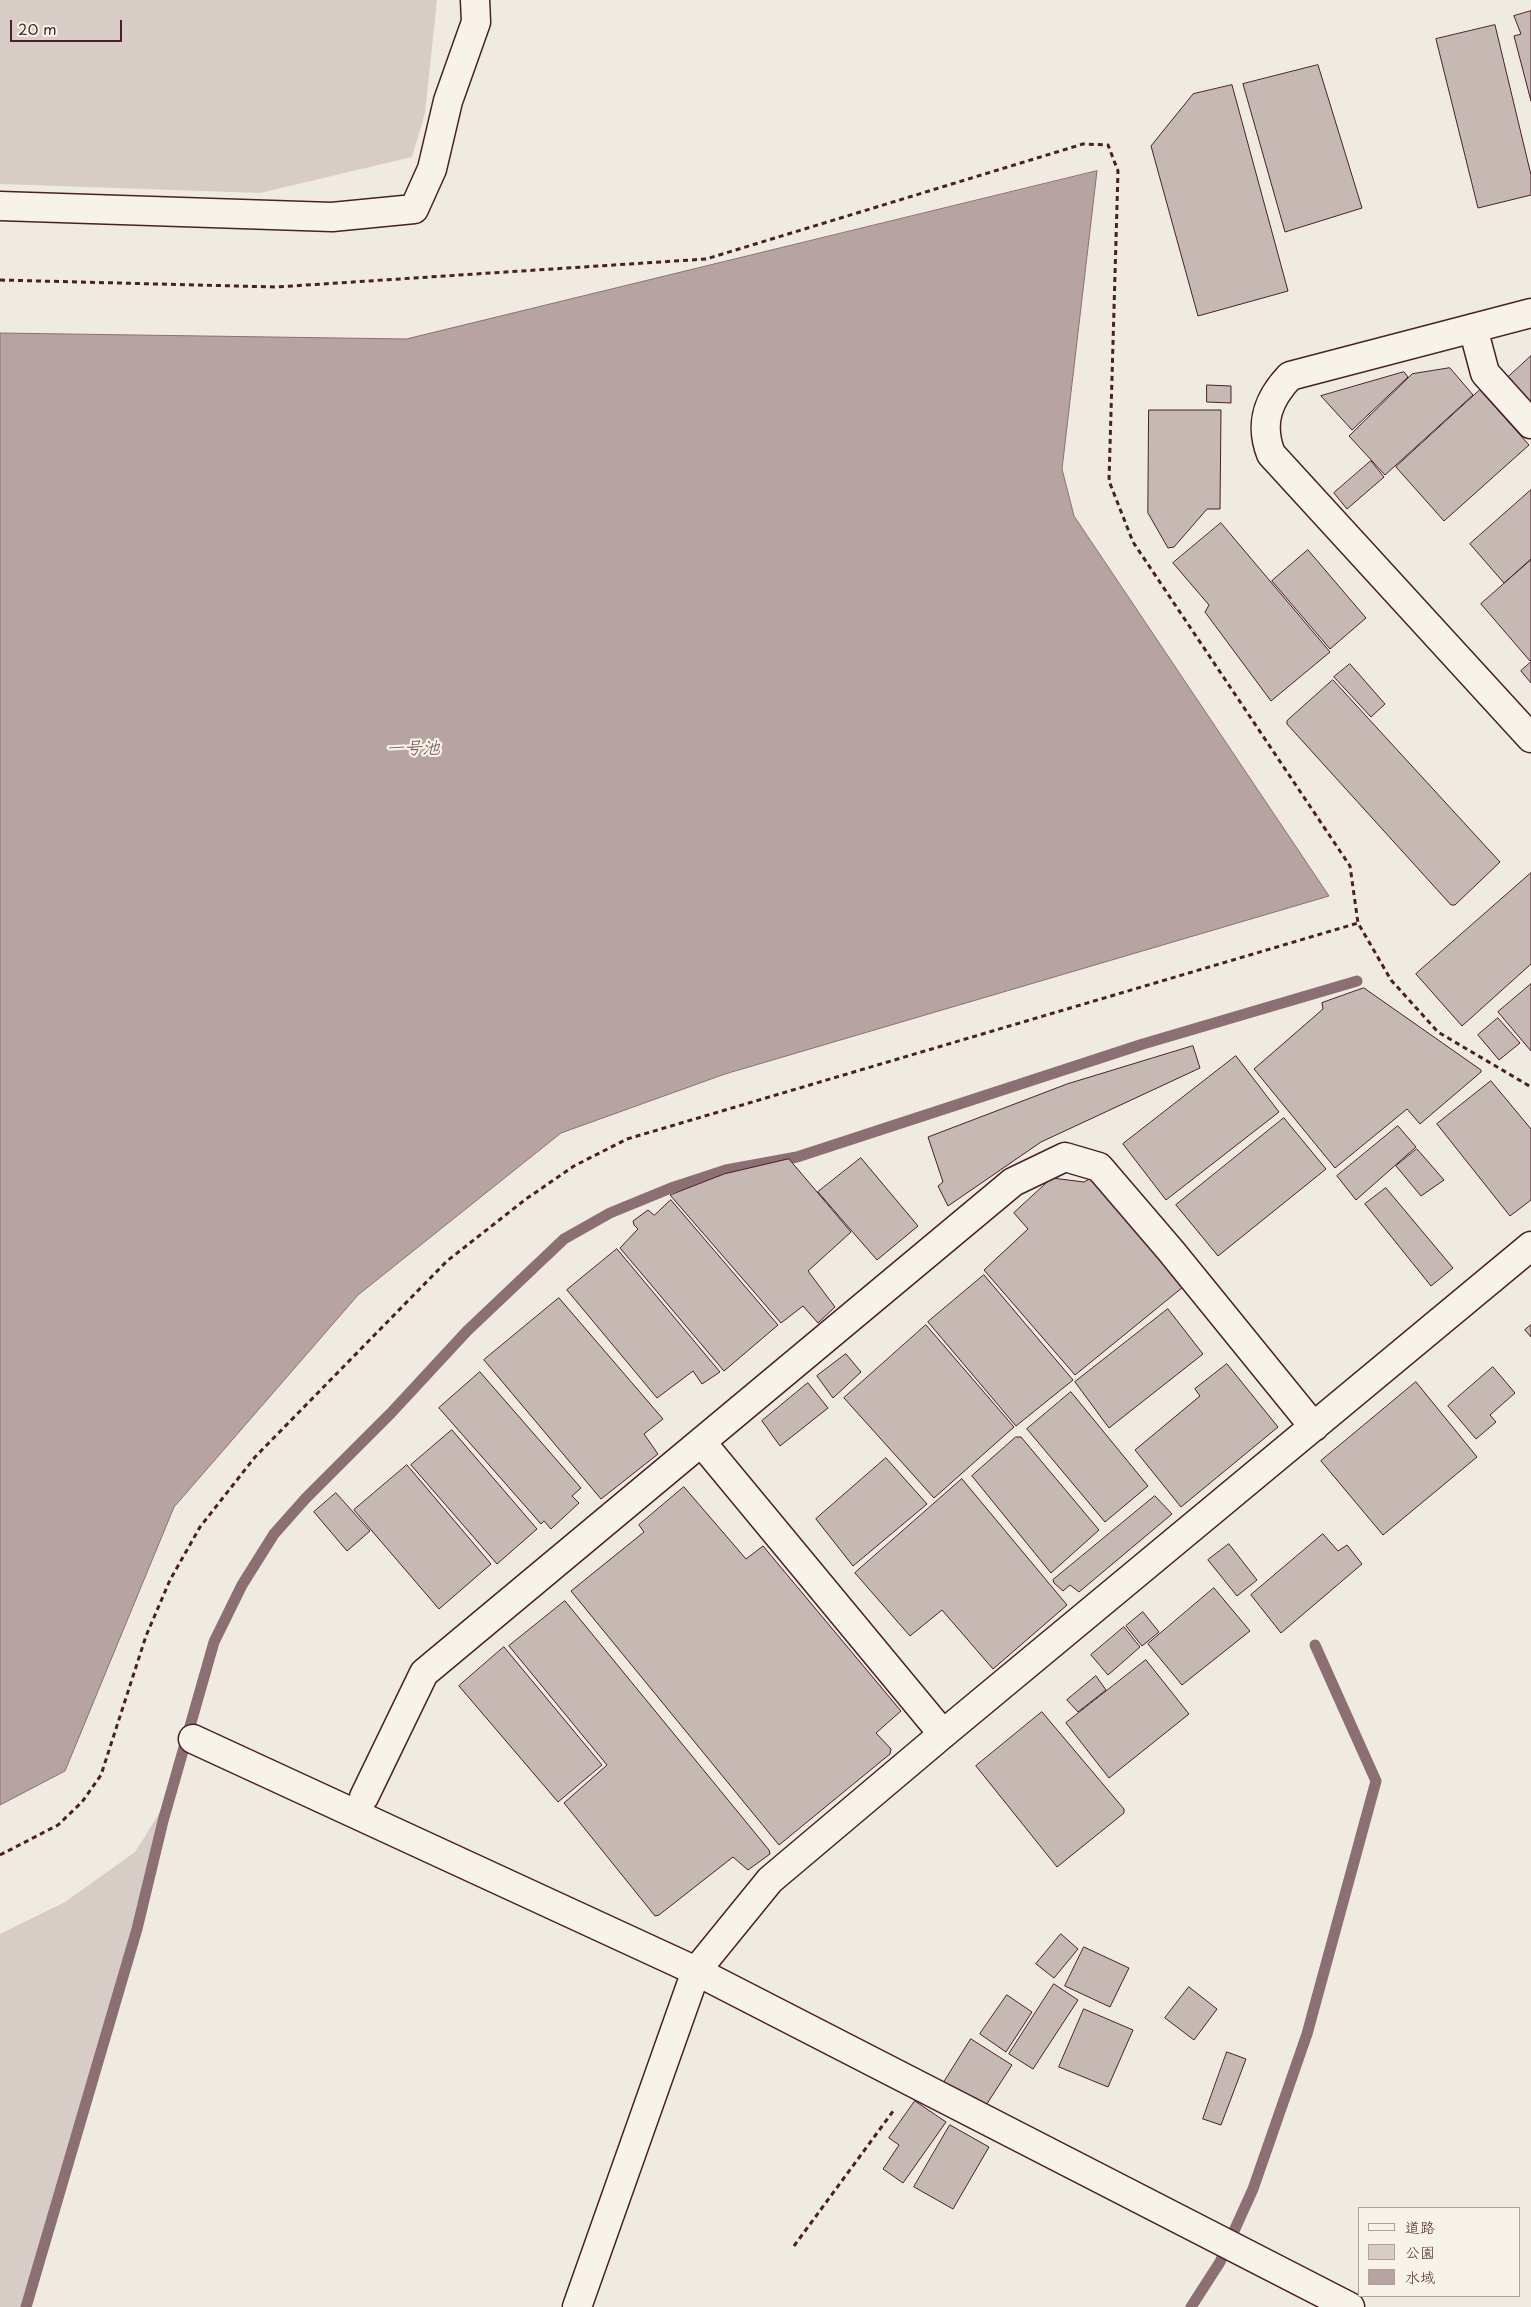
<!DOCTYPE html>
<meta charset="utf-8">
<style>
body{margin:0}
#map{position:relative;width:1531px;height:2307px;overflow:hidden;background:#f0ebe0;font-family:"Playpen Sans","Klee One",sans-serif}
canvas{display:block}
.legend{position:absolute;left:1358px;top:2207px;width:162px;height:90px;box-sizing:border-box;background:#f7f3e8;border:1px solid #b29e9c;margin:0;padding:6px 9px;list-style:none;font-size:15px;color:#4a1f2b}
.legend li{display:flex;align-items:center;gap:10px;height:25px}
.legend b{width:25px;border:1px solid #b29e9c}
.scale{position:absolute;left:10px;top:20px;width:112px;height:22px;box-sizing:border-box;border:2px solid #4a1f2b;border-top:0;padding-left:6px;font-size:15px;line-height:18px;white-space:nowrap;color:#4a1f2b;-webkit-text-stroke:4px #f7f3e8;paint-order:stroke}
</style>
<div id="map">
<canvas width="1531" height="2307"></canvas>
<ul class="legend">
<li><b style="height:6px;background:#f7f3e8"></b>道路</li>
<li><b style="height:14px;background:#d8cdc6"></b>公園</li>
<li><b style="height:14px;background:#b7a4a2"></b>水域</li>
</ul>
<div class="scale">20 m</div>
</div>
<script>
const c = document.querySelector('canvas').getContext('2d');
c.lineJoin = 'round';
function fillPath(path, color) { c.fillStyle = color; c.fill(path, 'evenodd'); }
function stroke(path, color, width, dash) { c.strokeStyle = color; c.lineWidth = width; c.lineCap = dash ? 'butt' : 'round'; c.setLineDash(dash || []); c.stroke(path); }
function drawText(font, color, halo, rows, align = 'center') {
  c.font = font + ' "Playpen Sans","Klee One",sans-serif'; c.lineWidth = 4.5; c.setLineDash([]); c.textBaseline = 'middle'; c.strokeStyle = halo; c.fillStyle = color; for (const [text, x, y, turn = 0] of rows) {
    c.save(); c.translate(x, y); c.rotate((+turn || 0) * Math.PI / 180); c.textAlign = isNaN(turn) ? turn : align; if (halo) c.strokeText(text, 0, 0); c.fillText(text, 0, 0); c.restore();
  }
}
const green = new Path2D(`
 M0,0H437L425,113L412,157L260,193L0,184Z
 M162,1809L140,1905L119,1981L22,2307H0V1934L65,1902L135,1852Z`);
const water = new Path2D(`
 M1097,171L1062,469L1074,516L1329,896L725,1074L561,1133L358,1295L174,1507L65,1771L0,1805V333L406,339Z`);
const stream = new Path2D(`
 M26,2307L137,1929L163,1821L214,1642L242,1585L274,1534L306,1498L391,1413L467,1331L564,1239L610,1213L671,1188L726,1170L797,1157L1143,1044L1357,981
 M1191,2307L1220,2262L1253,2189L1307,2034L1376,1781L1315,1645`);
const building = new Path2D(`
 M1531,11V101L1514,36L1521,34L1514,16Z
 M1495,25L1531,175V195L1478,208L1436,39Z
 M1318,65L1362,208L1285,232L1243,84Z
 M1232,85L1288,291L1198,316L1151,146L1193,94Z
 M1531,356V411L1504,381Z
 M1450,368L1473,395L1385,475L1349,436L1412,374Z
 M1404,372L1408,377L1352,430L1321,396Z
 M1207,385L1231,386V403L1207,402Z
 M1480,390L1529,445L1444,521L1396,467Z
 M1149,410H1221L1220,509H1207L1174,547L1168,548L1148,513Z
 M1371,461L1384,477L1347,509L1334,493Z
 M1531,490V559L1504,583L1470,544Z
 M1221,523L1330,652L1271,701L1205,612L1209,605L1173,563Z
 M1308,550L1366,618L1330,649L1272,581Z
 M1531,560V660L1530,661L1481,604Z
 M1531,662V683L1521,671Z
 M1350,664L1385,704L1371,717L1334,677Z
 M1333,680L1500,862L1455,905H1451L1287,724V721Z
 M1531,873V964L1462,1026L1416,974Z
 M1531,984V1051L1498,1012Z
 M1364,988L1481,1070V1072L1420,1124L1407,1109L1335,1168L1254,1069L1323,1009L1322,1003Z
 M1498,1018L1520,1043L1499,1060L1478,1035Z
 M1193,1046L1200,1068L1041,1142L948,1206L938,1186L943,1182L928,1137L1067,1084Z
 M1236,1056L1279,1112L1166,1200L1123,1144Z
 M1491,1081L1531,1129V1200L1510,1216L1437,1124Z
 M1284,1118L1326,1169L1218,1256L1176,1205Z
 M1398,1126L1416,1147L1356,1200L1337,1176Z
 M1417,1149L1444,1180L1421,1196L1396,1166Z
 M861,1158L918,1226L877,1260L818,1192Z
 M789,1159L851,1232L808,1271L835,1307L818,1323L803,1306L781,1323L670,1195L724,1174Z
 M1052,1178L1084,1182L1091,1178L1183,1287L1075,1375L984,1270L1028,1229L1014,1213Z
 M1386,1188L1453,1268L1431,1286L1365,1204Z
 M671,1200L778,1325L724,1371L620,1248L638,1229L634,1225L633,1221L648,1210L654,1215Z
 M617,1249L720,1372L702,1384L693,1371L657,1398L567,1290Z
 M984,1275L1073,1380L1016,1426L928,1322Z
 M559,1298L663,1419L644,1434L658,1454L601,1499L484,1360Z
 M1168,1309L1203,1354L1109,1428L1075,1382Z
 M926,1325L1014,1427L934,1498L844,1398Z
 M1531,1325V1337L1525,1330Z
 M846,1354L861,1372L833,1398L817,1376Z
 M1227,1364L1278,1427L1181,1507L1135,1450L1200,1396L1195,1389Z
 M1493,1367L1515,1393L1490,1415L1496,1422L1476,1439L1448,1406Z
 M480,1372L581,1488L572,1496L579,1503L551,1529L544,1521L541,1524L439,1408Z
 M1416,1382L1477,1457L1383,1535L1321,1461Z
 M808,1383L828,1408L780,1446L762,1421Z
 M1071,1392L1148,1486L1105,1522L1027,1429Z
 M452,1430L537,1529L497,1564L411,1465Z
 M1016,1437H1021L1099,1530L1051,1573L972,1476Z
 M886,1458L927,1504L853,1566L816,1519Z
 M407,1465L491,1564L439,1609L354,1510Z
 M962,1479L1067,1605L993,1669L942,1610L910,1636L855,1573Z
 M684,1487L746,1559L763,1546L901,1711L876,1733L891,1749L890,1754L779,1845L571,1591L644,1532L639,1525Z
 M336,1493L370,1531L347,1551L314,1512Z
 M1155,1496L1172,1514L1079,1592L1070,1585L1063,1591L1054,1583L1053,1580Z
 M1323,1534L1338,1551L1347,1545L1362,1564L1281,1633L1251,1595Z
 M1229,1544L1257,1580L1237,1596L1208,1560Z
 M1214,1588L1250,1631L1182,1685L1148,1644Z
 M565,1601L769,1850L770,1854L748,1870L733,1857L659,1915L655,1916L564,1803L607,1765L509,1646Z
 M1143,1612L1159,1632L1142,1646L1126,1626Z
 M1124,1627L1140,1647L1108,1675L1091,1655Z
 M504,1647L602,1765L558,1802L459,1686Z
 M1146,1660L1189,1714L1109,1778L1066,1723Z
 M1096,1676L1106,1690L1078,1712L1067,1700Z
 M1042,1712L1124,1809V1813L1057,1867L976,1766Z
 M1061,1934L1078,1949L1054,1978L1036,1964Z
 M1084,1947L1129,1968L1110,2007L1065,1986Z
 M1054,1984L1078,2000L1033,2069L1009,2054Z
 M1189,1987L1217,2009L1194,2040L1165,2018Z
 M1007,1995L1032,2012L1006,2052L980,2034Z
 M1084,2009L1133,2030L1108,2087L1059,2067Z
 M971,2039L1012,2065L981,2113L941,2087Z
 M1227,2052L1246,2059L1221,2125L1203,2119Z
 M915,2101L946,2122L903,2183L883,2169L899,2145L889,2138Z
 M950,2125L989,2147L953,2209L914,2187Z`);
const path = new Path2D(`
 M0,280L276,287L706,259L1083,144L1108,145L1118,171L1109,481L1133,542L1350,866L1358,923L1391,980L1438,1032L1531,1087
 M0,1855L58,1825L82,1802L101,1775L146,1636L170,1580L200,1527L255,1457L447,1261L526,1199L574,1166L627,1139L1358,923
 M794,2246L894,2110`);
const street = new Path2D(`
 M0,206L332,217L414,209L432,169L448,101L476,22L475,0
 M1531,313L1290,376C1268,399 1259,423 1271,454L1531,738
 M1473,328L1485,373L1531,424
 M702,1443L943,1734
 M193,1739L696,1971L1350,2307
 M364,1797L424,1673L1013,1182L1065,1157L1099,1167L1171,1251L1314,1427
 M577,2307L696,1971L770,1880L943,1734L1531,1246`);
const waterNames = [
 ["一号池",413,749]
];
fillPath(green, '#d8cdc6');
fillPath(water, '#b7a4a2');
stroke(water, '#8b6f72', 1);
stroke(stream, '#8b6f72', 11);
fillPath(building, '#c6b8b3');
stroke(building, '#4a1f2b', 1);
stroke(street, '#4a1f2b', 31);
stroke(path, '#4a1f2b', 3, [5, 4]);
stroke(street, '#f7f3e8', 28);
drawText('italic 18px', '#704e55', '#f7f3e8', waterNames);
</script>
